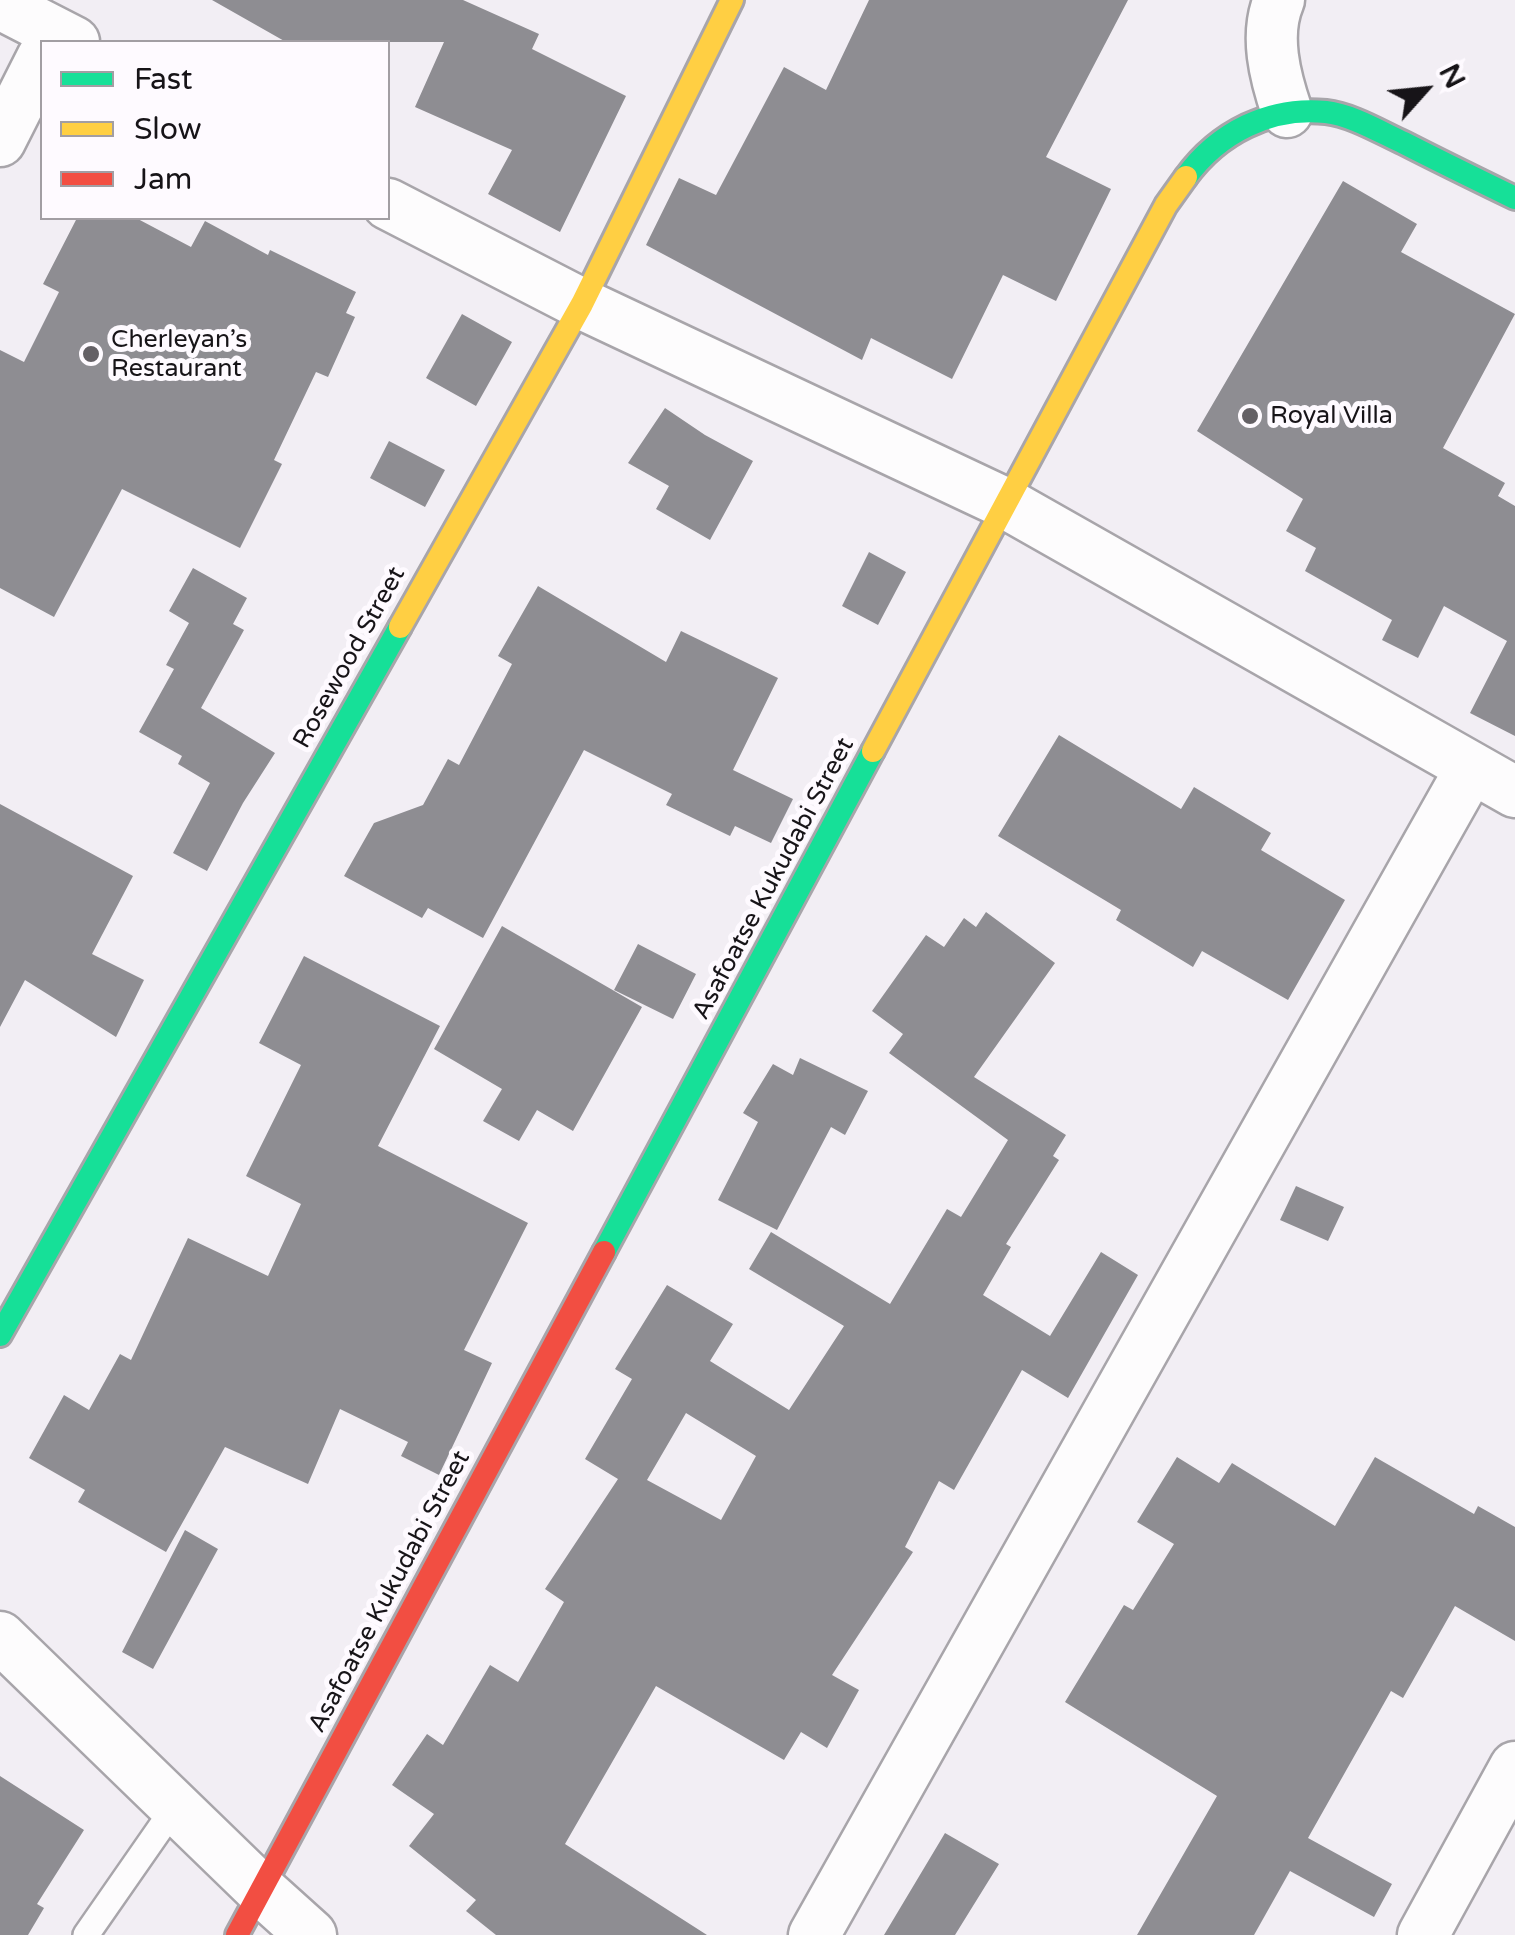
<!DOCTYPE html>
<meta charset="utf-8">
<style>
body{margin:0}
#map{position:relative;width:1515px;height:1935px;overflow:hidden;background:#f2eef4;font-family:"Varela Round",sans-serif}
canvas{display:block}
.legend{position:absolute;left:40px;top:40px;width:350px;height:180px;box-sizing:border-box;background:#fefaff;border:2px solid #a29ea3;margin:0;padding:12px 18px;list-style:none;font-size:30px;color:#171418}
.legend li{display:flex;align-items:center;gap:20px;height:50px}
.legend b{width:50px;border:2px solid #a29ea3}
.north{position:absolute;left:1375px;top:40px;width:100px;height:100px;-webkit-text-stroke:8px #fefaff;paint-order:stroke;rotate:63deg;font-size:28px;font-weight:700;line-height:40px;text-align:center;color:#171418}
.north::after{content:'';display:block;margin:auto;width:35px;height:45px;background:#171418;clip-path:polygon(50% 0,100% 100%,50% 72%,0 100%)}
</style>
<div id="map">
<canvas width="1515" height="1935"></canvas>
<ul class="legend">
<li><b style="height:12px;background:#16e098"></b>Fast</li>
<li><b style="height:12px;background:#ffcf43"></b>Slow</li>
<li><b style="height:12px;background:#f24e42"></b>Jam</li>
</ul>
<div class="north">N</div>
</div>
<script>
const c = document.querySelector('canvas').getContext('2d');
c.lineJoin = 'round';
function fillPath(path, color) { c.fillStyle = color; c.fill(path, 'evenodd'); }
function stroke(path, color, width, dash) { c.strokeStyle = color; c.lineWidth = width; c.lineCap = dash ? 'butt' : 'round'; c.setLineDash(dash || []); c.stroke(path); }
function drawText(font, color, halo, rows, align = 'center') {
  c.font = font + ' "Varela Round",sans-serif'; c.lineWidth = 10; c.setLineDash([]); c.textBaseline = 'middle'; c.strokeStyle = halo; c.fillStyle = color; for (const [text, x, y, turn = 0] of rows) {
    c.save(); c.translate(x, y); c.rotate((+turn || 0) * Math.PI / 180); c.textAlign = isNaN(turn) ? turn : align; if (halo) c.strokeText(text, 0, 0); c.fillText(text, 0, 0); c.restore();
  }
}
const building = new Path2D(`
 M212,0H463L539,34L532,49L626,96L560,232L488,194L512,150L415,107L444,42H286Z
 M869,0H1128L1046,157L1111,189L1056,301L1003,275L952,379L871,338L862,360L646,245L679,178L716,195L784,67L826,90Z
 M1343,181L1417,224L1401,252L1515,314L1443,448L1505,483L1498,496L1515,506V736L1470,713L1507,641L1444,606L1418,658L1382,640L1392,620L1305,571L1316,548L1286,531L1303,499L1197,431Z
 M77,218H136L191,247L205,221L268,255L270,250L356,292L346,313L355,317L328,377L316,372L274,460L282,464L240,548L122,489L54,617L0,588V350L24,362L59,292L43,284Z
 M462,314L512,342L476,406L426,378Z
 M665,408L705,435L753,461L710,540L656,509L669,486L628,463Z
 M389,441L445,470L425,507L370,478Z
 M869,552L906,572L878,625L842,606Z
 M193,568L247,598L233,624L244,630L201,708L275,753L243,803L207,871L173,853L210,783L178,764L182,756L139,732L174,669L166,665L189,623L169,611Z
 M538,586L666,662L681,631L778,678L733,770L793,799L771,843L735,826L730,836L666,805L672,794L584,750L483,938L428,908L422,918L344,876L374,823L423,805L448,759L459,765L512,664L498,656Z
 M1059,735L1181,809L1194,787L1271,833L1261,850L1345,900L1288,1000L1202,951L1193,967L1116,920L1121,910L998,836Z
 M0,804L133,876L92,954L144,980L116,1037L25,980L0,1027Z
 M986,912L1055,963L974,1077L1066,1135L1053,1156L1059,1160L1006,1244L1011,1247L983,1295L1050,1336L1101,1252L1138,1275L1068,1398L1022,1370L954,1490L939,1481L905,1547L913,1552L832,1675L859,1690L827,1748L801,1732L784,1760L656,1686L565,1844L707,1935H496L466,1911L476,1900L409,1846L434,1814L392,1785L427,1734L443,1745L490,1665L518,1682L564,1602L545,1589L618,1479L585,1459L632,1379L615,1369L667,1285L733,1324L710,1361L789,1410L844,1326L749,1269L771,1232L890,1304L947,1209L961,1217L1008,1140L889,1053L903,1034L872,1011L926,935L944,947L964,918L976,927ZM686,1413L756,1456L721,1520L647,1480Z
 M502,926L642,1007L573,1131L537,1110L519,1141L483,1121L502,1089L434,1049Z
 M638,944L696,974L673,1019L614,990Z
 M304,956L440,1026L378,1146L528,1223L464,1350L492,1363L439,1475L401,1456L408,1442L340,1409L308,1484L225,1447L166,1552L78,1502L85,1490L29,1458L64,1395L89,1410L120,1354L131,1360L188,1238L268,1276L301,1204L246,1176L301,1065L259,1043Z
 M800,1058L868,1091L845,1135L831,1127L777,1230L718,1200L758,1122L743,1113L773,1064L793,1075Z
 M1296,1186L1344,1207L1328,1241L1280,1220Z
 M1177,1457L1219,1483L1232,1463L1335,1526L1375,1457L1474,1514L1478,1506L1515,1527V1641L1455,1606L1403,1698L1391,1691L1308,1838L1392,1884L1374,1917L1290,1871L1254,1935H1137L1217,1796L1065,1702L1124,1605L1133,1610L1174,1544L1137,1522Z
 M185,1530L218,1549L153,1669L122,1652Z
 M0,1776L84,1830L37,1904L44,1908L28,1935H0Z
 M945,1833L999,1864L955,1935H884Z`);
const lane = new Path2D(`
 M86,1935L175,1807`);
const street = new Path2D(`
 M1279,0C1264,35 1275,77 1287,112
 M0,4L74,42
 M0,141L42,58
 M388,204L582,304L1007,504L1515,792
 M0,1637L261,1890L311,1935
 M814,1935L1471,768
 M1423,1935L1515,1767`);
const fast = new Path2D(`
 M1186,177C1218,133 1270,106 1326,112C1352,115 1380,132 1404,143C1441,162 1478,180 1515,198
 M604,1252L873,751
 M0,1335L400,627`);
const slow = new Path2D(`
 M400,627L582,304L732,0
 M873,751L1166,205L1186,177`);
const jam = new Path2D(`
 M237,1935L604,1252`);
const markers = [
 [91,354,10,"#646065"],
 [1250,416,10,"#646065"]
];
const poiNames = [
 ["Cherleyan’s",111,340],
 ["Restaurant",111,369],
 ["Royal Villa",1270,416]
];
const streetNames = [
 ["Rosewood Street",350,658,-61],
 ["Asafoatse Kukudabi Street",774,879,-62],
 ["Asafoatse Kukudabi Street",390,1592,-62]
];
fillPath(building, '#8e8d92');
stroke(lane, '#a8a5aa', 30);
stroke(street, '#a8a5aa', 55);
stroke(fast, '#a8a5aa', 28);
stroke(slow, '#a8a5aa', 28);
stroke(jam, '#a8a5aa', 28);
stroke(lane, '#fdfcfd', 25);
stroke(street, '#fdfcfd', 50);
stroke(fast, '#16e098', 22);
stroke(slow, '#ffcf43', 22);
stroke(jam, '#f24e42', 22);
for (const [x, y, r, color] of markers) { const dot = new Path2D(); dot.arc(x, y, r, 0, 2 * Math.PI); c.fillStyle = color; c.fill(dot); stroke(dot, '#fefaff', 4); }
drawText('25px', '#171418', '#fefaff', poiNames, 'left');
drawText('25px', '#171418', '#fefaff', streetNames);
</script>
